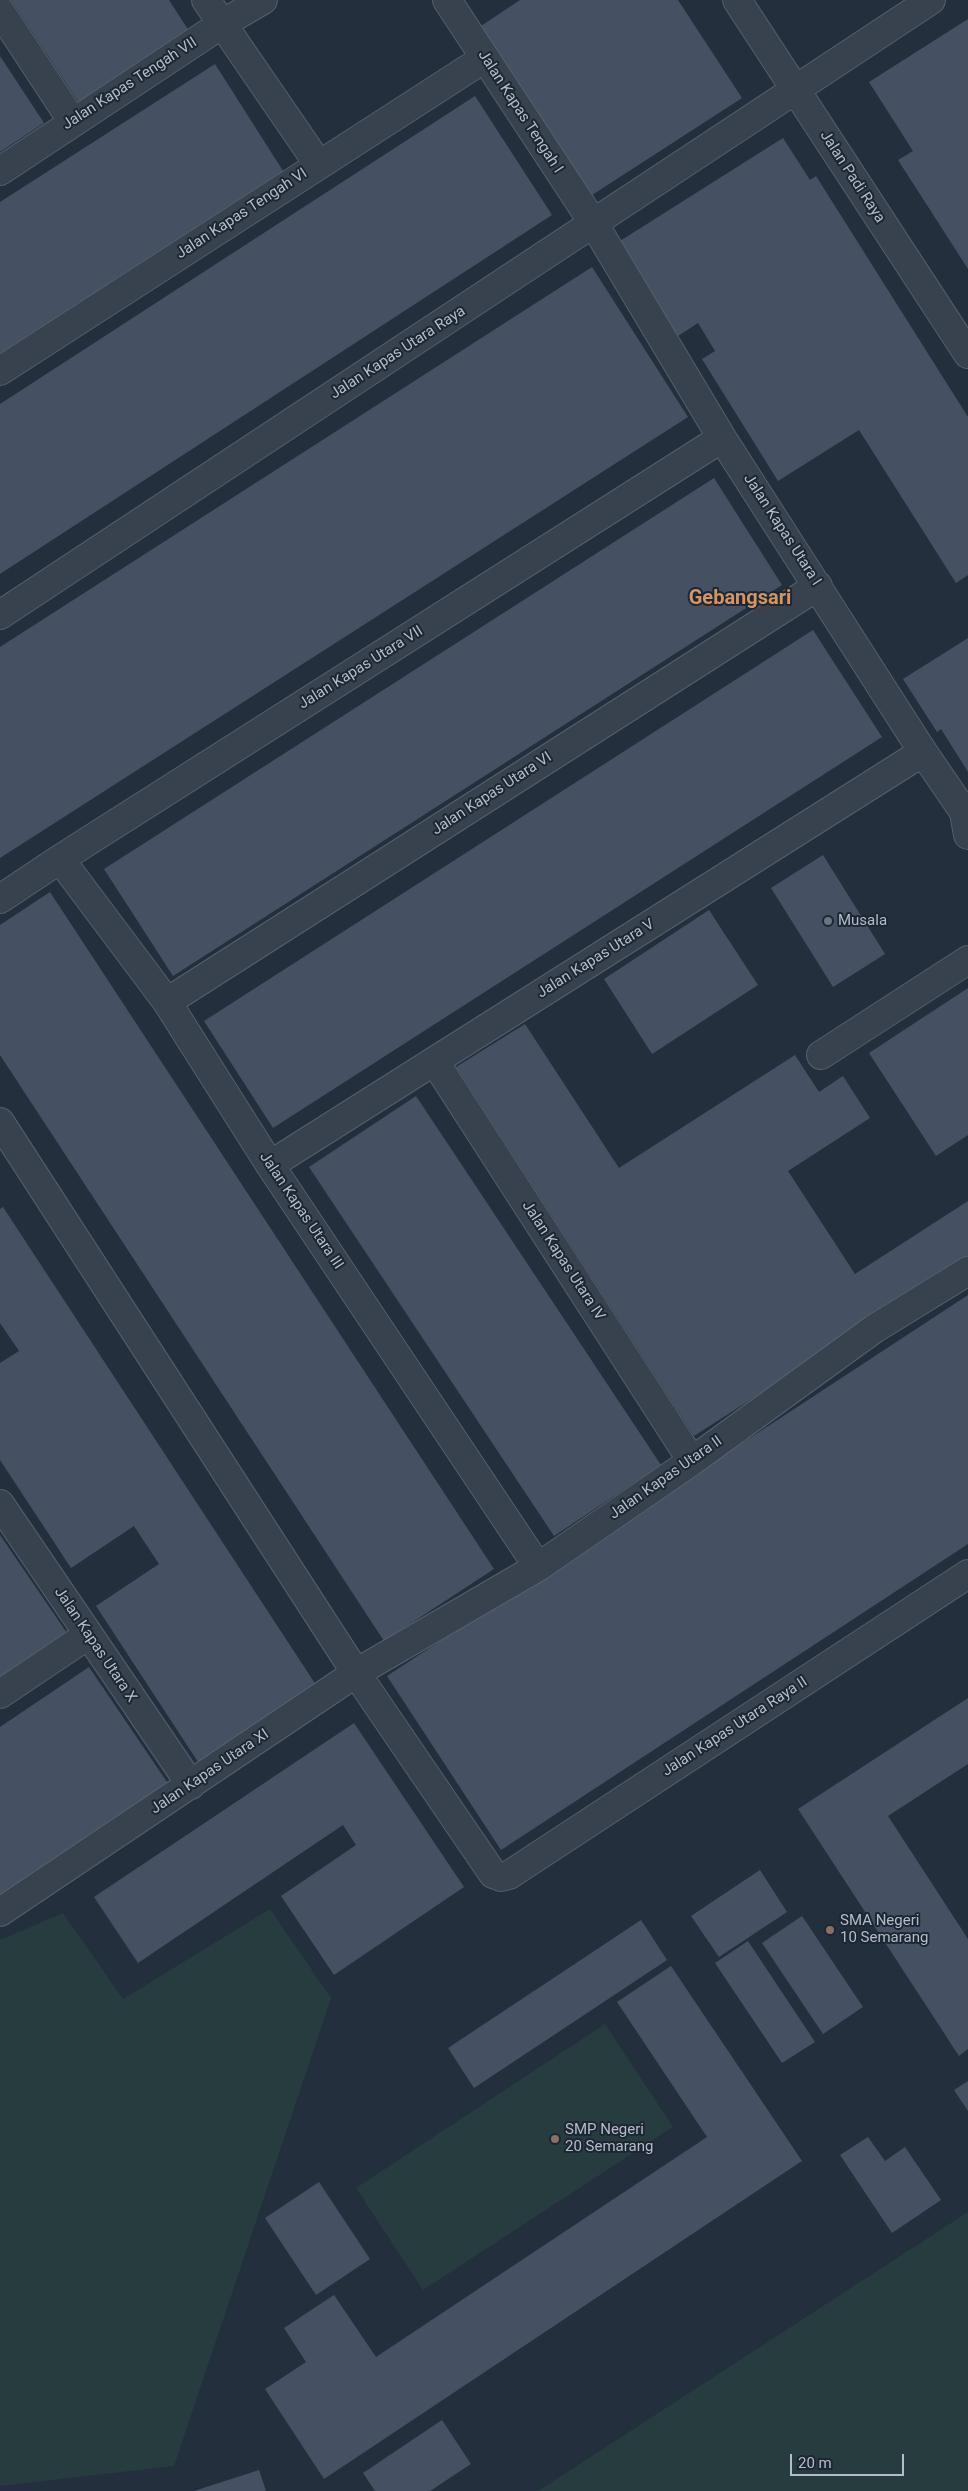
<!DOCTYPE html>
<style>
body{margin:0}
#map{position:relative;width:968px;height:2491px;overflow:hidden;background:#242f3e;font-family:Roboto,sans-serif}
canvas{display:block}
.scale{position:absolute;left:790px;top:2454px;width:114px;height:22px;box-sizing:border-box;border:2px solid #b4bcc9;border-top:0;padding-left:6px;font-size:15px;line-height:18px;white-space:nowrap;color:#b4bcc9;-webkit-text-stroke:4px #1d2633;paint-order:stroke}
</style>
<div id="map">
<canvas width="968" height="2491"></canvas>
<div class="scale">20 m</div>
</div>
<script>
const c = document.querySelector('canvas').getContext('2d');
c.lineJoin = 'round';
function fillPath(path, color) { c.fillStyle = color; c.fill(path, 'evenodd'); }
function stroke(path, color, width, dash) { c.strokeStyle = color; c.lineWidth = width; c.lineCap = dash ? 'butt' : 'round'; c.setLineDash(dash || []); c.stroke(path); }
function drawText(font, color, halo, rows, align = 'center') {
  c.font = font + ' Roboto,sans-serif'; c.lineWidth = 4; c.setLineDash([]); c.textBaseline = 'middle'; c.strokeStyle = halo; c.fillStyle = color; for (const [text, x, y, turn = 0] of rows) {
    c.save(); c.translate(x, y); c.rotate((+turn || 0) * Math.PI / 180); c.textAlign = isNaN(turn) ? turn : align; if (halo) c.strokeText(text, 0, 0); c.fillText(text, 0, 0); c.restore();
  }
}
const green = new Path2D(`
 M270,1909L331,1998L174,2466L0,2486V1940L63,1913L123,1999Z
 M605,2024L673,2127L423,2290L356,2188Z
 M968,2212V2491H538Z`);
const building = new Path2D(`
 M11,0H169L189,31L79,103Z
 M520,0H678L742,98L589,197L478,28Z
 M968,19V269L898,160L913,151L869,82Z
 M0,56L44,123L0,152Z
 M215,64L285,174L0,356V202Z
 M475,96L552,215L0,574V404Z
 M783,138L810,180L816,176L968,417V575L956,583L859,430L778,481L702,359L715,351L698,323L672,340L612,246Z
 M592,267L688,417L0,858V647Z
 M714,478L782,585L173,976L104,869Z
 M813,630L882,737L273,1128L204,1021Z
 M968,638V772L941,729L937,732L903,679Z
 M823,855L885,954L833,987L771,888Z
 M50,892L494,1569L384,1641L0,1055V925Z
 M709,910L758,985L652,1054L604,979Z
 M968,988V1135L936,1156L869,1053Z
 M525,1024L619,1168L795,1055L819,1092L843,1076L870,1118L788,1171L855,1274L968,1201V1260L694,1436L456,1067Z
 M416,1096L661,1465L554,1536L309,1167Z
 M3,1207L318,1688L200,1765L96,1606L159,1564L134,1526L71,1568L0,1460V1363L19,1351L0,1323V1209Z
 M968,1295V1544L501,1850L387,1676Z
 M0,1535L67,1633L0,1680Z
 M89,1667L169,1785L0,1900V1727Z
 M968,1698V1764L888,1816L968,1939V2049L959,2056L798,1809Z
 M354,1723L464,1887L334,1975L281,1896L356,1845L343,1825L138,1963L94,1897Z
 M760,1870L787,1912L719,1957L691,1916Z
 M802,1916L863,2007L823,2034L762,1943Z
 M641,1920L667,1960L474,2088L448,2048Z
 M748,1941L815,2042L782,2063L715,1963Z
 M671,1966L802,2161L324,2479L265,2389L306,2362L284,2328L334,2295L376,2357L707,2137L617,2002Z
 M968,2081V2111L954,2090Z
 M868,2137L885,2161L905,2147L941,2200L892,2233L840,2155Z
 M319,2182L370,2259L316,2295L265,2218Z
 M442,2420L471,2464L430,2491H375L363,2473Z
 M259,2470L266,2491H194Z`);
const street = new Path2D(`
 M206,0L319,165
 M447,0L594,224L722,438L923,752L964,812L968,835
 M737,0L968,354
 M0,11L73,122
 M0,171L222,24L263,0
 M0,371L485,58
 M0,615L931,0
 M60,859L167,1002L270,1165L538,1567
 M0,899L60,859L722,438
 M167,1002L818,586
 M821,1055L968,960
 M435,1062L692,1461
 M0,1122L356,1673L493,1874L501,1877L509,1875L968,1574
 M270,1165L923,752
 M0,1504L191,1785
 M0,1694L88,1635
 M0,1912L356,1673L538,1567L692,1461L874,1329L968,1271`);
const markers = [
 [828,921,5,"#6b7280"],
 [830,1930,5,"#8d6e63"],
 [555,2139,5,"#8d6e63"]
];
const streetNames = [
 ["Jalan Kapas Tengah VII",130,84,-33],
 ["Jalan Kapas Tengah I",520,112,57],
 ["Jalan Padi Raya",852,177,57],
 ["Jalan Kapas Tengah VI",242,214,-33],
 ["Jalan Kapas Utara Raya",398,353,-33],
 ["Jalan Kapas Utara I",782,530,57],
 ["Jalan Kapas Utara VII",361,668,-32],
 ["Jalan Kapas Utara VI",492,794,-33],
 ["Jalan Kapas Utara V",596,959,-32],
 ["Jalan Kapas Utara III",301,1211,56],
 ["Jalan Kapas Utara IV",563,1261,57],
 ["Jalan Kapas Utara II",666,1478,-35],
 ["Jalan Kapas Utara X",95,1645,56],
 ["Jalan Kapas Utara Raya II",735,1727,-33],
 ["Jalan Kapas Utara XI",210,1772,-34]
];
const poiNames = [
 ["Musala",838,921],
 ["SMA Negeri",840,1921],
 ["10 Semarang",840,1938],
 ["SMP Negeri",565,2130],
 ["20 Semarang",565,2147]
];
const districtNames = [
 ["Gebangsari",740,599]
];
fillPath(green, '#263c3f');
fillPath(building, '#455162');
stroke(street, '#565f6c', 30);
stroke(street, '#38414e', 28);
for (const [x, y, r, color] of markers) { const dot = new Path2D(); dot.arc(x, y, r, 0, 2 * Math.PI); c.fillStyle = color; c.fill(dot); stroke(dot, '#1d2633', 2); }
drawText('15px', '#b4bcc9', '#1d2633', streetNames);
drawText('15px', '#b4bcc9', '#1d2633', poiNames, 'left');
drawText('bold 20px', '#d59563', '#1d2633', districtNames);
</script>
